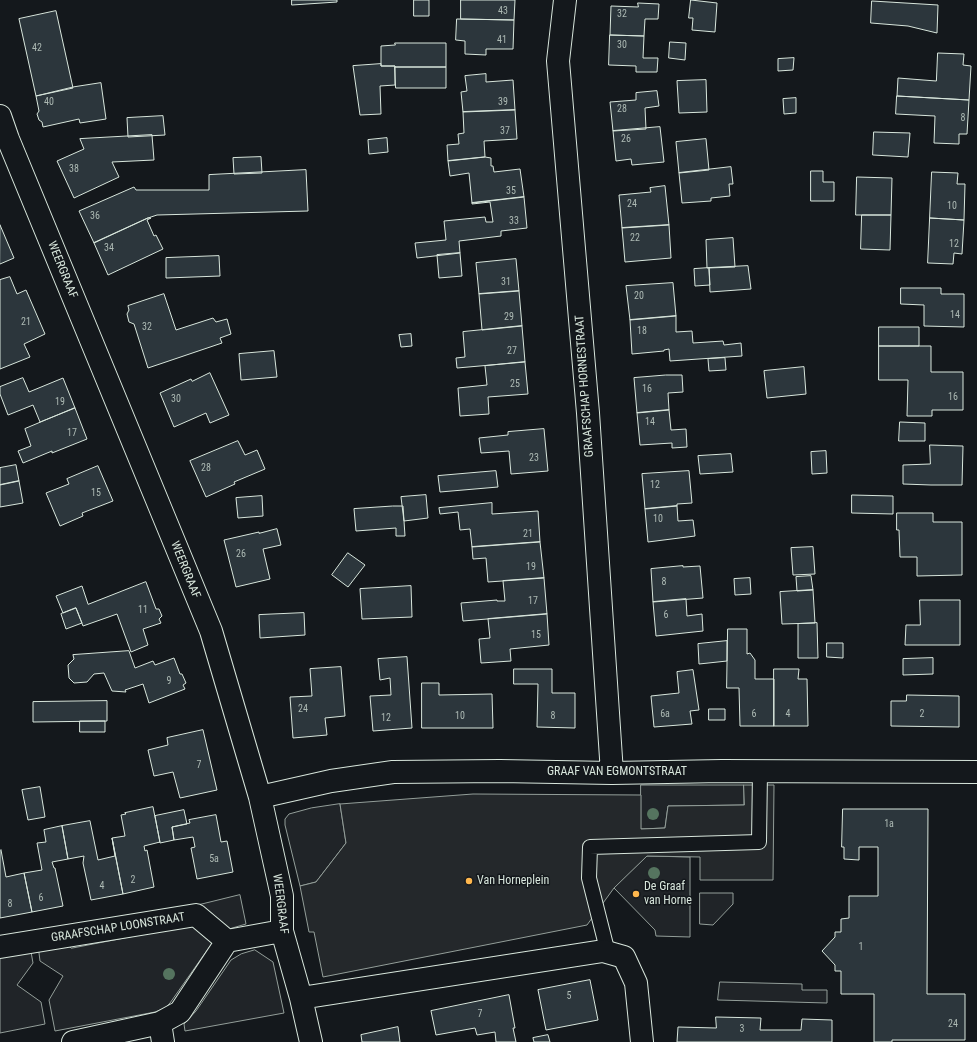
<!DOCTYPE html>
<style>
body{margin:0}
canvas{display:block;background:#14181c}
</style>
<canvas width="977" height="1042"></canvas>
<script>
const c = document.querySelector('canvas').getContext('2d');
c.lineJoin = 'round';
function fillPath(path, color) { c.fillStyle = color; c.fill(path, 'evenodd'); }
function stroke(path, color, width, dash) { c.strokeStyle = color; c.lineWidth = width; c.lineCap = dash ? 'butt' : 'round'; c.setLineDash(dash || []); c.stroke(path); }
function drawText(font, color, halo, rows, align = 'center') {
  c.font = font + ' "Roboto Condensed",sans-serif'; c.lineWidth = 3; c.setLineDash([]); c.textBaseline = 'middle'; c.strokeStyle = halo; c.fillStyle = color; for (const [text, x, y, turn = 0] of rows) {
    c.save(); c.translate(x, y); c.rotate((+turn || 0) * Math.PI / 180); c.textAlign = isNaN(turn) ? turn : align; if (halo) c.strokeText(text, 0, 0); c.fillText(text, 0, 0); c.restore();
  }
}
const green = new Path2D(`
 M641,785H744V805L668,806L665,828L641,829Z
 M340,804L346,843L316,882L300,886L285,825V819L289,814L311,808Z
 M647,856L690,857V937L656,936L655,930L614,888Z
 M700,893H733V904L713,925L700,924Z
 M240,895L246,924L229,929L199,905Z
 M198,924L215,939L170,1003L165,1008L155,1012L55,1031L49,1000L63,976L40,961L38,945L62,940L71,948Z
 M30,946L33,963L17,985L41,1002L45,1024L0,1033V952Z
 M255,950L273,962L284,1013L185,1031L184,1024L196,1011L231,960L241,954Z
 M720,982L802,984V990H827V1003L718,1000Z`);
const parking = new Path2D(`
 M744,785H774L773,880H700V857L647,856L614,888L587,925L323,977L314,932H309L300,886L316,882L346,843L340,804L473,794L641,795V829L665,828L668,806L744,805Z`);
const building = new Path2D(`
 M292,0H337V2L292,5Z
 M414,0H429V16H414Z
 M461,0H515L514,20L461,19Z
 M691,0L717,3L715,32L692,30L693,18H689Z
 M872,1L938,5L937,33L908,26L871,23Z
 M638,3L659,4L658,19H645L644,36L610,35L611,6L638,7Z
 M56,11L73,88L36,96L19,19Z
 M457,19L514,20L513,49H486V55L465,54V41L456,40Z
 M610,35L644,36L643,58H658L657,72H636V66L609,65Z
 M670,42L686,43L685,60L669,58Z
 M395,43H446V67H395V66H381V46L395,45Z
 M938,53L964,54L963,65L971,66L969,100L897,96L898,78L936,81Z
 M794,58L793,70L778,71V59Z
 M381,64V66H395V85L380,86L381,114L360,115L353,66Z
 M395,67H446V88H396Z
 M486,74V82L513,80L515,110L463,112L461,92L467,91L465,76Z
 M706,80L707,112L679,113L677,81Z
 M101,83L106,119L80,123L79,119L43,127L42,122L39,120L37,114L39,111L36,96L73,87Z
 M657,91L659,106L645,108L646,129L613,131L610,102L636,100V93Z
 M897,96L969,100L967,134H959V144L934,143L935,116L896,114Z
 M796,98V113L784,114L783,99Z
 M515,110L517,139L484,141L485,157L448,161L447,145L459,144L458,134L464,133L463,112Z
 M163,116L165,135L128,137L127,118Z
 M660,127L664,162L632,165L631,159L616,161L613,131Z
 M874,132L910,133L908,157L873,155Z
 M152,135L154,160L112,162L119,177L74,198L57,161L84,149L80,139Z
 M387,138L388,152L369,154L368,140Z
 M706,139L709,170L679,173L676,142Z
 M261,157L262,173L234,174L233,158Z
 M485,157L491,158V166H493L494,172L520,169L524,197L472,203L469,173L450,176L448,161Z
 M731,167L733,184H729L730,196L711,198V201L682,203L679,173Z
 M306,170L308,211L157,215L148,218L94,243L79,211L134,187L136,190H209V175Z
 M811,171H823V182H834V201H811Z
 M932,172L958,173L957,184H965L964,220L930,218Z
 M857,177L892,178L891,215H856Z
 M665,186L669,225L622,228L619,195L651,192L650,188Z
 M524,197L527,228L501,231V236L459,241L460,253L417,258L415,243L446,240L444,221L485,217L486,222H493L490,202L472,204V203Z
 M862,215H891L890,250L861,249Z
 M148,218H151L147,220L154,236L156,235L163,249L108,275L94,243Z
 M930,218L964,220L962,254L954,253L953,264L928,263Z
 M0,225L14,258L0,264Z
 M669,225L671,258L625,262L622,228Z
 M733,238L735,267L707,268L706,240Z
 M460,253L462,276L439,278L437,255Z
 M219,256L220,276L166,278V258Z
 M516,259L519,291L479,294L476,263Z
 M748,266L751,289L710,292L709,268Z
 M709,268L710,285L695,286L694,269Z
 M10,277L17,294L26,290L45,334L24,344L30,357L0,369V280Z
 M673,283L676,316L630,320L626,286Z
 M901,288H941V294H964V327L924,326V305L901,304Z
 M519,291L522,326L482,330L479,294Z
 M164,294L176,330L213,318L216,322L227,319L231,334L220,338L222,343L148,368L134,324L129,322L127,314L129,310L128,306Z
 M676,316V332L692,331L693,343L723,341L724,345L741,343L742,356L670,361L669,349L664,350V351L632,354L630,320Z
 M522,326L525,362L457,368L456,358L465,357L463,332Z
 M879,327H919V346H879Z
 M411,334L412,346L401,347L399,335Z
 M879,346H931V372H963V410H932V416H907L908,380H879Z
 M274,351L277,377L241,380L239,354Z
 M725,358L726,370L709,371L708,359Z
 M525,362L528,394L488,397L489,414L460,416L458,388L487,385L485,366Z
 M804,367L806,394L767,398L764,371Z
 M210,373L229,415L210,423L206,413L174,427L160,393L191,379L192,381Z
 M666,375H682L683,392L668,393L669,410L637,413L634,378Z
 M23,378L29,392L63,378L75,408L40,422L33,405L8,415L0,394V387Z
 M75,408L87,439L52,453V451L23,463L18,451L31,446L25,429Z
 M669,410L671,430L686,429L687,447L672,448V443L640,445L637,413Z
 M900,422L925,423V441H899Z
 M544,429L548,471L511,474L509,451L481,453L479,438L508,435V432Z
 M238,441L245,455L257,450L265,469L234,482L235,484L206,497L190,461Z
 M930,445L963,446L962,485H931L903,484V465L930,464Z
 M826,451L827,473L812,474L811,452Z
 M731,454L733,472L700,474L698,456Z
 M16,465L19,481L0,485V468Z
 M98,466L113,501L82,513L83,516L60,526L46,493L69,484L67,479Z
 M496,471L498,487L440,492L438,476Z
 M689,471L692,503L677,504V506L645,509L642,474Z
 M19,481L23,503L0,507V485Z
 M426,495L428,518L404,521L401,497Z
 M852,495L893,496V514L852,513Z
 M262,496L263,516L238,518L236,498Z
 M492,503V514L538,511L540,542L472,547L470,529L460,530L458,512L440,514L439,508Z
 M393,506H403L405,536H396V528L356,531L354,509Z
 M677,506L678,521L693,520L695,536L648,542L645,509Z
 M897,513H933V522H962V575L917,576V557H900L899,530H897Z
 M277,529L281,545L263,549L270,579L236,587L224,540L259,532V533Z
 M540,542L544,578L488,582L486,558L473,559L472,547Z
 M813,547L815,574L793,575L791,548Z
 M348,553L365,565L348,587L332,575Z
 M683,566V567L700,566L703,598L653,602L651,569Z
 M811,576L813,590L797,591L796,577Z
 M544,578L547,614L463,621L461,603L497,600V601H505L503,581Z
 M750,578L751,594L735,595L734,579Z
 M146,582L156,609H159L162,616L159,619L161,623L143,629L148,645L131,652L117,614L83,626L76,608L63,613L56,596L82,586L88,604Z
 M411,586L412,617L362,619L360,589Z
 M813,590L815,623L782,624L780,592Z
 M686,599L687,616L702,614L703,631L656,636L653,602Z
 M920,600H960V645H905L906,625H920Z
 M76,608L82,623L66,629L61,614Z
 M304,613L305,635L260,638L259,615Z
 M547,614L549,645L510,649L511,661L481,663L479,639L490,638L488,619Z
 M817,623L818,658H798V624Z
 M728,629H747V654L750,653L755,660V679H774V726H740L739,688H727Z
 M727,641V661L699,664L698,644Z
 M827,643H843V658L827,657Z
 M129,651L135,668L153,661L155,665L174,658L180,674H182L186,683L183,685L185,689L149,703L143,684L125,690L126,692L112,691L104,673L94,674L87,682L74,683L69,678L68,665L74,659L73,655Z
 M407,657L412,728L373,731L370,696L391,695L390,678L380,680L378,659Z
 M933,658V674L903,675V659Z
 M341,667L345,716L325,718L327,735L293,738L290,697L312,696L310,669Z
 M514,669H552V693H575V728L537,727L538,684H514Z
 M774,669H799L798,679H807L808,726H774Z
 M693,670L699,710L690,711L692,724L654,727L651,696L679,693L677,672Z
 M422,683H439V695L492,694L493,728H422Z
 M907,695L959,696V727L891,726V701H906Z
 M107,701V721L33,722V702Z
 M709,709H725V720H709Z
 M80,721H105V732H80Z
 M203,730L217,790L180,798L173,772L154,776L148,750L168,745L167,738Z
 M40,787L45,817L28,820L22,790Z
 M153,807L160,842L144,846L145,851L147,850L154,887L123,894L112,838L125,836L121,815L126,814L125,813Z
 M843,809H928L927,994H965V1040H892V1042H874V994H841V971H835V965L822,951L835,937V932H841V919L849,918V896H878V847H859V860L844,859V847H842Z
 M184,810L187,824L172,827L174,840L160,843L155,816Z
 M216,815L221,842L227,841L233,872L197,879L191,848L195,847L193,837L174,840L172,827L190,823L189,820Z
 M90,821L98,860L115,856L112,838L123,894L91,900L83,863L84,856L68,859L62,826Z
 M62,826L68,859L52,862L54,868H55L63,906L32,912L24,873L42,870L37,843L46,842L44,830Z
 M1,850L6,877L24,873L32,912L0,918V851Z
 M590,980L598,1020L546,1030L538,990Z
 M509,995L515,1028H513L516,1042H496L495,1032L477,1035L475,1028L436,1035L431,1011Z
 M716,1017L761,1018L760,1030H801L802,1019L832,1020V1042H677L678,1027L716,1028Z
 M398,1027L400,1042H362L361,1035Z
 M548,1035L550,1042H534L533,1038Z`);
const service = new Path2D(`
 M608,953L589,878L590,847L759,842L760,772`);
const minor = new Path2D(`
 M565,0L558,61L588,413L612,773
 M0,116L8,139L211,631L260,797L282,896V931L301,998L311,1042
 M260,797L331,781L393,772L500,771L612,773L722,771L977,772
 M0,947L196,915L227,941
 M301,998L603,951L624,957L636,983L642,1042
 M160,1023L163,1042
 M73,1042L160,1023L180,1012L227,941L282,931`);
const trees = [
 [653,814],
 [654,873],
 [169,974]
];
const markers = [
 [469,881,4,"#ffb74d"],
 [636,894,4,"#ffb74d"]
];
const numberNames = [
 ["43",503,11],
 ["32",622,14],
 ["41",502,40],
 ["30",622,45],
 ["42",37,48],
 ["40",49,102],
 ["39",503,102],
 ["28",622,109],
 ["8",963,118],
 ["37",505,131],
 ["26",626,139],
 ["38",74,169],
 ["35",511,191],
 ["24",632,204],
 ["10",952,206],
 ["36",95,216],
 ["33",514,221],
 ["22",635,238],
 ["12",954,244],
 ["34",109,248],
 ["31",506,282],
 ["20",639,296],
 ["14",955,315],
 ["29",509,317],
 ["21",26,322],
 ["32",147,327],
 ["18",642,331],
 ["27",512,351],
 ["25",515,384],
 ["16",647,389],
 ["16",953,397],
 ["30",176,399],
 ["19",60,402],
 ["14",650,422],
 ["17",72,433],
 ["23",534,458],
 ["28",206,468],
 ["12",655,485],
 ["15",96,493],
 ["10",658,519],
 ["21",528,534],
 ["26",241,554],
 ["19",531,567],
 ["8",664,582],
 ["17",533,601],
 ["11",143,610],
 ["6",666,615],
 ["15",536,635],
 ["9",169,681],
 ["24",303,709],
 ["6a",665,714],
 ["6",754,714],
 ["4",788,714],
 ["2",922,714],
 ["10",460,716],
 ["8",553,716],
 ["12",386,718],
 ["7",199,765],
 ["1a",889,824],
 ["5a",214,859],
 ["2",133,880],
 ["4",102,886],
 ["6",41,898],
 ["8",10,904],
 ["1",861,947],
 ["5",569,996],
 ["7",480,1014],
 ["24",953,1024],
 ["3",742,1029]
];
const streetNames = [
 ["WEERGRAAF",62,270,68],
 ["GRAAFSCHAP HORNESTRAAT",585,386,-94],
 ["WEERGRAAF",185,570,68],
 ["GRAAF VAN EGMONTSTRAAT",617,772],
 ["WEERGRAAF",280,904,83],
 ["GRAAFSCHAP LOONSTRAAT",118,928,-9]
];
const poiNames = [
 ["Van Horneplein",477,881],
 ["De Graaf",644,887],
 ["van Horne",644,901]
];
fillPath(green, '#202428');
stroke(green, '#939e99', 1);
fillPath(parking, '#24282b');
stroke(parking, '#939e99', 1);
fillPath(building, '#2c363c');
stroke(building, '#d8e6dc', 1);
stroke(service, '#d8e6dc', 16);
stroke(minor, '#d8e6dc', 24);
stroke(service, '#14181c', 14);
stroke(minor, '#14181c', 22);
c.fillStyle = '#55745f';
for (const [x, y] of trees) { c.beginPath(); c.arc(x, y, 6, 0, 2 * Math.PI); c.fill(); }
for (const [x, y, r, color] of markers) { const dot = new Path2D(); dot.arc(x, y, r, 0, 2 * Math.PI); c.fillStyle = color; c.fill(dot); stroke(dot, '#14181c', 1.5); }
drawText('10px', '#adbab4', null, numberNames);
drawText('12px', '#d8e6dc', '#14181c', streetNames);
drawText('12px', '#d8e6dc', '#14181c', poiNames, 'left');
</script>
